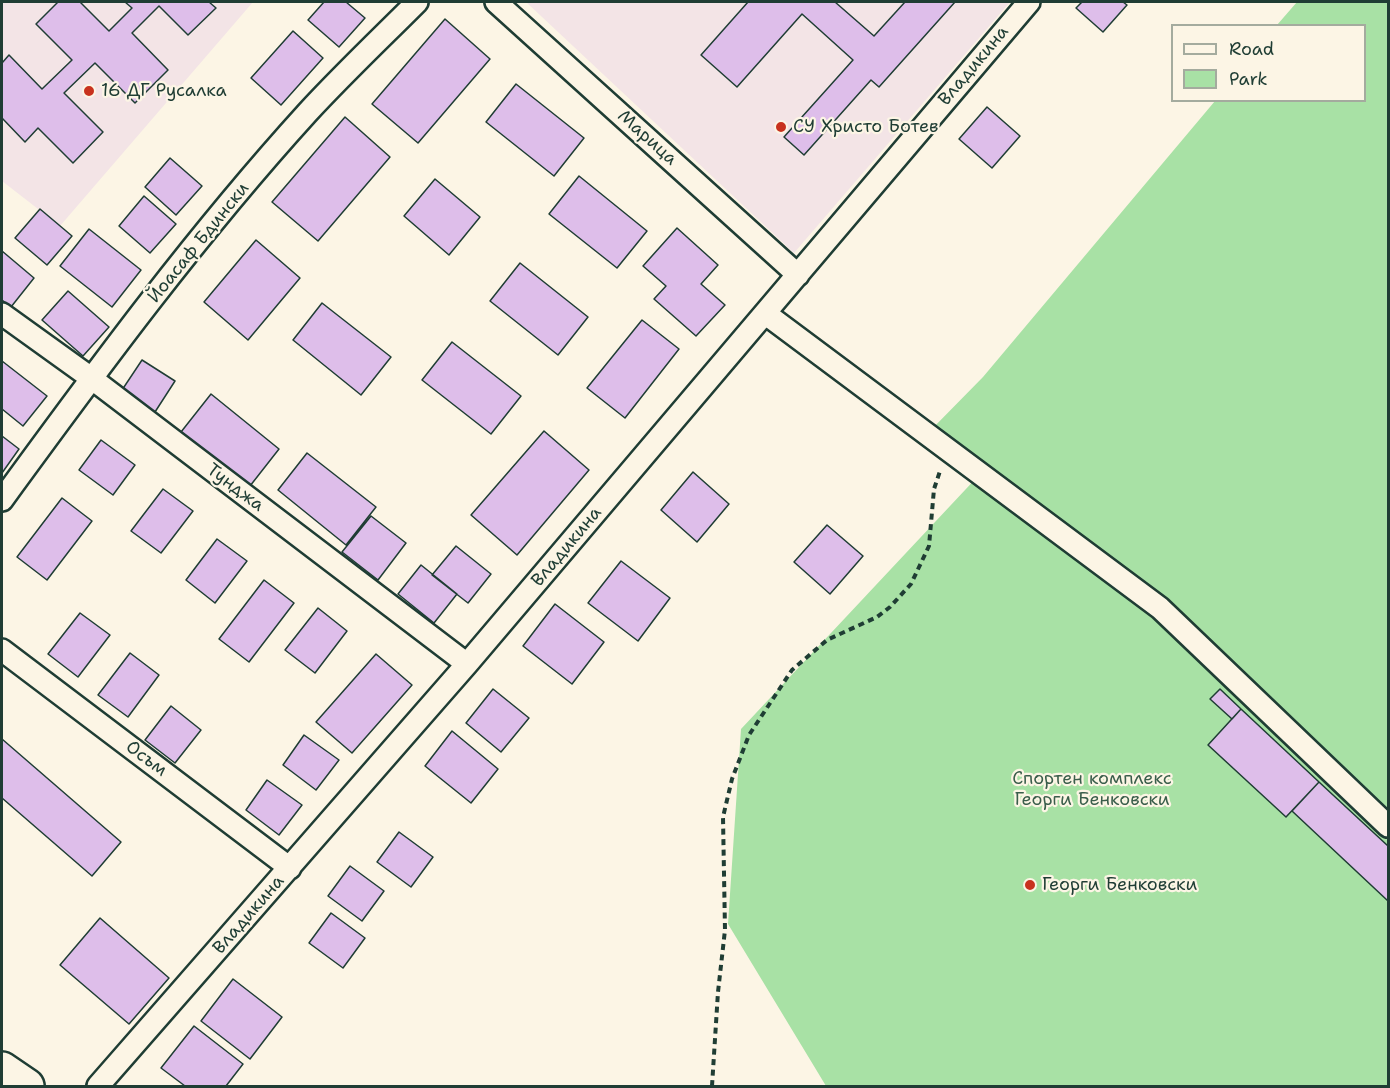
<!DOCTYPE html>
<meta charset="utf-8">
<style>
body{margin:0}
#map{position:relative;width:1390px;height:1088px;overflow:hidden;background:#fcf5e5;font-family:"Shantell Sans",sans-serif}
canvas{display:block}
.frame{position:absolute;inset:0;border:3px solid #1f3d34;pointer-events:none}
.legend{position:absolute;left:1171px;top:24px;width:195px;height:78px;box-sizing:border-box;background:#fcf5e5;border:2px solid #a4ab9e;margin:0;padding:8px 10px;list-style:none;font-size:18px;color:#1f3d34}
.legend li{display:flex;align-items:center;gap:12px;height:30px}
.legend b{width:30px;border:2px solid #a4ab9e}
</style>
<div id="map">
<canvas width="1390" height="1088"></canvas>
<div class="frame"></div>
<ul class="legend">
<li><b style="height:8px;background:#fcf5e5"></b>Road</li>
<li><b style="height:16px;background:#a8e1a5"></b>Park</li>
</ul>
</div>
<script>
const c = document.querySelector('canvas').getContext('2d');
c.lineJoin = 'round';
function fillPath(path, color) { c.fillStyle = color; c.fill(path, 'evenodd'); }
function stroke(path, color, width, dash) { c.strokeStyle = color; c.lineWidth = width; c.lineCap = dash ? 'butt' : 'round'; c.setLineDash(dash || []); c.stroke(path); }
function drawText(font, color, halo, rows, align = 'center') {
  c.font = font + ' "Shantell Sans",sans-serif'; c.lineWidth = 4.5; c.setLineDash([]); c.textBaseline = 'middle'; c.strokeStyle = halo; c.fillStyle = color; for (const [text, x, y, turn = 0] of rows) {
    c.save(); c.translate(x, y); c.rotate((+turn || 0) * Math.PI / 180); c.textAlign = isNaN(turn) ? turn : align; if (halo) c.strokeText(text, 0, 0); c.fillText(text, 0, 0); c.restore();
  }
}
const built = new Path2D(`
 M2,2H253L60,226L2,181Z
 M526,2H1010L794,253Z`);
const green = new Path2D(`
 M1297,2H1388V1086H826L728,924L741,729L980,474L927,434L983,377L1215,101L1364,100V26L1277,25Z`);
const building = new Path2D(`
 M58,2H80L109,31L132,8L125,2H209L216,8L188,35L159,6L132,33L168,70L135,103L95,63L64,93L103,132L73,163L38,128L25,142L2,118V63L9,55L42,89L72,60L36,24Z
 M324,2H346L365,18L339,47L308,20Z
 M748,2H835L874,36L905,2H955L879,87L871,80L804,155L784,137L853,60L802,14L737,87L701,55Z
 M1082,2H1123L1127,5L1103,32L1076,8Z
 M445,19L490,59L418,143L372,104Z
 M293,31L323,58L281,105L251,78Z
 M516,84L584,138L554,176L486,122Z
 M987,107L1020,136L992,168L959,139Z
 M345,117L390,157L318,241L272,202Z
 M170,158L202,186L176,215L145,187Z
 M579,176L647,231L617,268L549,214Z
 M435,179L480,217L449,255L404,216Z
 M144,196L176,224L150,253L119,226Z
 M40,209L72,236L47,265L15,238Z
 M677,228L718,265L701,284L725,305L696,336L654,299L666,286L643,266Z
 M89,229L141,270L112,307L60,266Z
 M256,240L300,278L248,340L204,302Z
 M2,251L34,278L11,307L2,300Z
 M520,263L588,317L558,355L490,301Z
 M68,291L109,327L83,356L42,320Z
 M322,303L391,357L361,395L293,340Z
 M642,320L679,349L625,418L587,388Z
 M452,342L521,396L491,434L422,380Z
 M142,360L175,381L155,412L122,390Z
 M2,361L47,396L23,426L2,409Z
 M211,394L279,449L250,486L181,432Z
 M544,431L589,470L517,555L471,515Z
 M2,436L19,449L2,473Z
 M101,440L135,465L113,495L79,470Z
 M307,453L376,507L346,545L278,490Z
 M693,472L729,504L697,542L661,510Z
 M163,489L193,511L161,553L131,531Z
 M62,498L92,521L47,580L17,557Z
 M371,516L406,543L378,580L342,552Z
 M827,525L863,556L830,594L794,562Z
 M217,539L247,561L215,603L186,580Z
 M456,546L491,574L468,603L432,575Z
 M621,561L670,598L638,641L588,603Z
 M421,565L457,594L434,623L398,594Z
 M264,580L294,603L249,662L219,639Z
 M555,604L604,642L572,684L523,646Z
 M318,608L347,631L315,673L285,650Z
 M80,613L110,635L78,677L48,654Z
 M130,653L159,675L128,717L98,695Z
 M376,654L412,685L352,753L316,722Z
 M493,689L529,718L501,752L466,723Z
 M1220,689L1241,709L1232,719L1210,699Z
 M171,706L201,730L175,763L145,740Z
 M1241,709L1319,782L1286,817L1208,745Z
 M452,731L498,769L471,803L425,766Z
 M304,735L339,760L316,790L283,765Z
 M2,739L121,842L92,876L2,798Z
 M267,780L302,805L279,835L246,810Z
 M1319,782L1388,846V901L1292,811Z
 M399,832L433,857L411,887L377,862Z
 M350,866L384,891L362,921L328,896Z
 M331,913L365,938L343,968L309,943Z
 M100,918L169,978L129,1024L60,965Z
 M233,979L282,1017L250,1059L201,1021Z
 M194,1026L243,1064L226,1086H185L161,1068Z`);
const path = new Path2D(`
 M712,1086L718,992L725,930L723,817L732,779L749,735L792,670L827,640L877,617L890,607L911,584L929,546L934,489L940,471`);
const minor = new Path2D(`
 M496,2L798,275
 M2,314L91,378L467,664
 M766,314L1160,608L1388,826
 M2,500C99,367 197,234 308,112C343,74 381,38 417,2
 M2,650L290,868
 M98,1086L467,664L1029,2`);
const primary = new Path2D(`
 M2,1069L27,1086`);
const markers = [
 [89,91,6,"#c8321e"],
 [781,127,6,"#c8321e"],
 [1030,885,6,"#c8321e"]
];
const streetNames = [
 ["Владикина",974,66,-50],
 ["Марица",647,138,42],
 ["Йоасаф Бдински",199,243,-51],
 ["Тунджа",235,488,37],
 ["Владикина",567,547,-50],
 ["Осъм",146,759,37],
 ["Владикина",249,915,-49]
];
const poiNames = [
 ["16 ДГ Русалка",101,91],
 ["СУ Христо Ботев",793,127],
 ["Георги Бенковски",1042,885]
];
const parkNames = [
 ["Спортен комплекс",1092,779],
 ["Георги Бенковски",1092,800]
];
fillPath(built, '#f3e4e6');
fillPath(green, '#a8e1a5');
fillPath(building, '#debeea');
stroke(building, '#1f3d34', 1.5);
stroke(minor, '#1f3d34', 26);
stroke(primary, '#1f3d34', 38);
stroke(path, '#1f3d34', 4, [6, 4.5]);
stroke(minor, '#fcf5e5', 21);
stroke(primary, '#fcf5e5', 33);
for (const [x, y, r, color] of markers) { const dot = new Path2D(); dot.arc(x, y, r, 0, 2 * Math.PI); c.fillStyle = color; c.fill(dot); stroke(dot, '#fcf5e5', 2); }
drawText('18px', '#1f3d34', '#fcf5e5', streetNames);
drawText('18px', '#1f3d34', '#fcf5e5', poiNames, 'left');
drawText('18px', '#3a5e4b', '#fcf5e5', parkNames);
</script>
